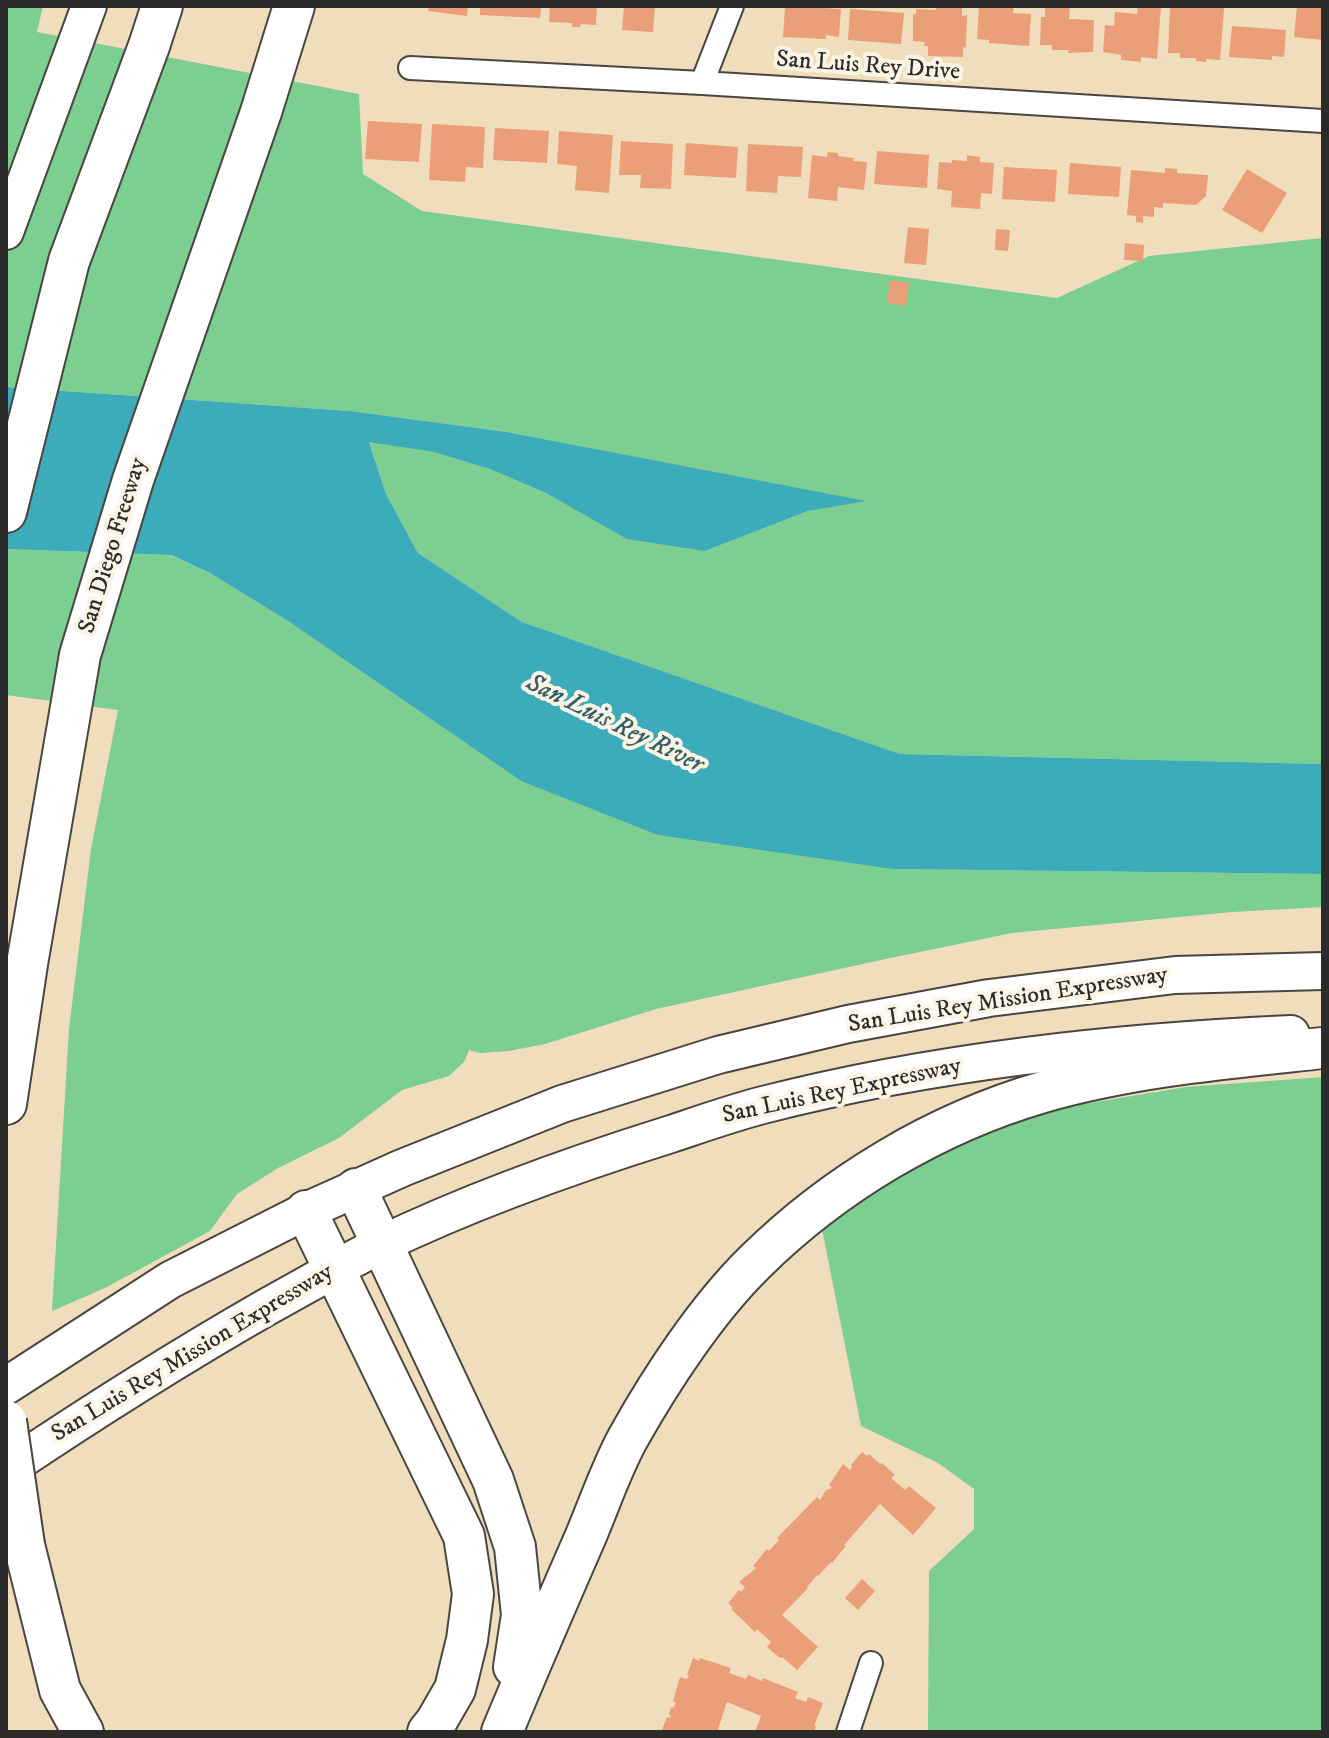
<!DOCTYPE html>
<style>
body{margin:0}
#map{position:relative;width:1329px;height:1738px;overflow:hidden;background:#f0ddbc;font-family:"IM FELL DW Pica",serif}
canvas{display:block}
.frame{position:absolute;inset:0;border:8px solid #2b2b2b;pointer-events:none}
</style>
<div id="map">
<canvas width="1329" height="1738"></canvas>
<div class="frame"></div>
</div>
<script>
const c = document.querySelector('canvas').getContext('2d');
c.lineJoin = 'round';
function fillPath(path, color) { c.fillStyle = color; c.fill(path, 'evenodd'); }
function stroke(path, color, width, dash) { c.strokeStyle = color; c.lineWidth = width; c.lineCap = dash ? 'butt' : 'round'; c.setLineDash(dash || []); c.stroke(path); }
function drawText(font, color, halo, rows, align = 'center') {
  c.font = font + ' "IM FELL DW Pica",serif'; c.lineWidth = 8; c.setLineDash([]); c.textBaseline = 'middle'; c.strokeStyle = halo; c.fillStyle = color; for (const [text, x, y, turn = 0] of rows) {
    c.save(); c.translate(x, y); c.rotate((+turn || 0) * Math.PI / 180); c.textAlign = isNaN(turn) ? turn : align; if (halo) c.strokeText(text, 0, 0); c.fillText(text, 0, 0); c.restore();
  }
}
const green = new Path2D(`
 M6,6H43L37,32L359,94L363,174L422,211L1057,298L1149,256L1323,238V764L900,754L522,622L418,553L386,494L369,441L435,452L490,469L548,494L705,551L808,511L863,501L507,432L350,411L6,387Z
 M6,549L170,555L210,573L288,621L521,781L893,869L1323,874V907L1232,912L1012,933L881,960L656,1009L545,1044L509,1051L480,1053L469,1050L464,1062L449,1076L402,1090L339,1138L278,1168L237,1194L210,1231L105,1288L52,1311L69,1029L91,849L118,710L6,695Z
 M1323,1077V1732H928L929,1571L974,1529V1489L938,1463L861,1426L821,1224L870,1188L998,1118L1186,1087Z`);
const water = new Path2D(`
 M6,387L350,411L507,432L866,501L808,511L705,551L627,539L548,494L490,469L434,452L369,442L386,494L418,553L522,622L900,754L1323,764V874L893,869L658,835L521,781L288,621L210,573L171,555L6,549Z`);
const building = new Path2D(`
 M429,6H468L467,16L428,11Z
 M480,6H541L540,18L480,15Z
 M550,6H597L596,25L581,24L580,27H572V23L549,22Z
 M624,6H655L653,32L622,30Z
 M785,6L841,9L839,37L826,35V39L783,37Z
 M936,6H962V16L967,15L966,48L963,47V57L928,56V46H924L925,42L913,41V14H916V9L936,10Z
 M979,6H1014L1013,13L1031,14L1029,46L989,43V40L977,39Z
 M1045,6H1070L1069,19L1094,20L1093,52L1068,53L1069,50H1052V45H1040L1041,17H1045Z
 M1138,6H1161L1157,59L1141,57V62L1121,60V55L1103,52L1105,25L1114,26L1115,12L1137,14Z
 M1170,6L1224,8L1220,60L1206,59V62L1196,61V58H1180V53H1168Z
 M1297,6H1323V40L1294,37Z
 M850,9L904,13L901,44L848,40Z
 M1232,26L1286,30L1284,57L1272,56V60L1229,57Z
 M368,121L422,124L419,162L365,159Z
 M432,124L485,127L483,168L466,167L465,182L429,180Z
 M495,128L549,131L547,163L493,160Z
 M559,131L613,135L609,193L575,190L577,166L557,164Z
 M621,141L673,144L671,189L640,188L641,175H619Z
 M686,143L738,147L736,178L684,175Z
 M748,144L803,147L801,177L778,176L777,193L746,191Z
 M877,151L929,155L927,188L874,184Z
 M828,152L838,153V156L854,158L853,161L867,162L864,190L838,187L837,201L808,198L812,155L827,157Z
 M967,155L980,157V162L994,163L992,194L981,193L980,209L951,207L952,191L937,189L939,162L952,163V160L967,161Z
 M1070,163L1121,167L1119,197L1068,194Z
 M1004,167L1057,170L1055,202L1002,199Z
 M1165,168L1177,169V173L1208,175L1206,196L1196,205L1163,203V208L1154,207V217L1143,216V223L1136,222V216L1127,215L1131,170L1165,173Z
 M1247,169L1287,193L1262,233L1222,210Z
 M908,227L929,229L926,265L904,263Z
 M996,229L1010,230L1008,251L995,250Z
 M1125,243L1144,245L1143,261L1124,260Z
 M890,280L909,283L906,306L887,303Z
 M862,1452L867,1456L869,1454L880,1464L882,1463L895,1475L891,1478L905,1490L909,1486L936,1508L913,1535L880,1504L844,1545L846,1546L832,1563L831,1562L818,1576L817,1575L807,1587L808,1588L782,1615L818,1647L797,1670L782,1657L780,1658L767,1647L771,1642L757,1629L755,1632L731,1609L733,1608L728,1603L739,1590L741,1592L745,1587L739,1582L756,1568L753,1566L767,1549L769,1551L779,1540L777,1538L817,1497L820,1500L826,1490L832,1488L829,1485L843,1464L850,1470L852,1467L851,1465Z
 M862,1579L875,1591L858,1610L845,1598Z
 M693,1658L699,1661L700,1658L731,1668L729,1673L746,1679L748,1675L762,1681L763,1678L798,1692L795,1698L806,1702L808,1697L823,1703L814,1726H816L814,1732H755L761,1716L727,1702L717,1732H661L667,1717L670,1718L671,1716L669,1714L671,1708L674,1707L676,1703L673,1701L680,1677L687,1679L689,1675H687Z`);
const minor = new Path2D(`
 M410,68L702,83L1323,121
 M702,83L732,6
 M848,1732L871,1663`);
const primary = new Path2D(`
 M6,232L89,6`);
const trunk = new Path2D(`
 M6,1386L170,1280L306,1211L402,1168L562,1104L718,1055L848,1024L989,998L1175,975L1323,971
 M6,1470C91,1413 176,1359 265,1308C303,1287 341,1265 380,1245C473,1200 572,1165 671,1134C701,1124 732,1113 763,1105C935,1061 1114,1042 1291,1034`);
const motorway = new Path2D(`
 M6,512L69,261L149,46L162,6
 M6,1104L27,964L80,655L133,480L261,112L294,6
 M356,1189L493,1480L515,1547L522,1615L514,1667
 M306,1211L464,1536L473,1594L467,1640L455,1689L436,1722L428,1732
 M24,1545L60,1690L83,1732
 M502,1732C529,1667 557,1602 585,1538C599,1505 611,1469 628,1438C661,1379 707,1309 755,1262C834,1184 936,1123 1043,1092C1134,1066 1230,1058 1323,1048`);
const motorwayBridge = new Path2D(`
 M6,1421L24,1545`);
const streetNames = [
 ["San Luis Rey Drive",868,67,4],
 ["San Diego Freeway",114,546,-73],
 ["San Luis Rey Mission Expressway",1008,1001,-9],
 ["San Luis Rey Expressway",842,1092,-12],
 ["San Luis Rey Mission Expressway",193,1354,-31]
];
const waterNames = [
 ["San Luis Rey River",614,725,26]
];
fillPath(green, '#7ccf91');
fillPath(water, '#3cabba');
fillPath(building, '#eb9f78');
stroke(minor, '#494641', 26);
stroke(primary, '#494641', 38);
stroke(trunk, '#494641', 40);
stroke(motorway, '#494641', 44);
stroke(minor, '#fff', 22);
stroke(primary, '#fff', 34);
stroke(trunk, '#fff', 36);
stroke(motorway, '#fff', 40);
stroke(motorwayBridge, '#494641', 44, []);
stroke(motorwayBridge, '#fff', 40);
drawText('24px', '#2b2b2b', '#fcf5e5', streetNames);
drawText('italic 26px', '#325e64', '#fcf5e5', waterNames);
</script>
